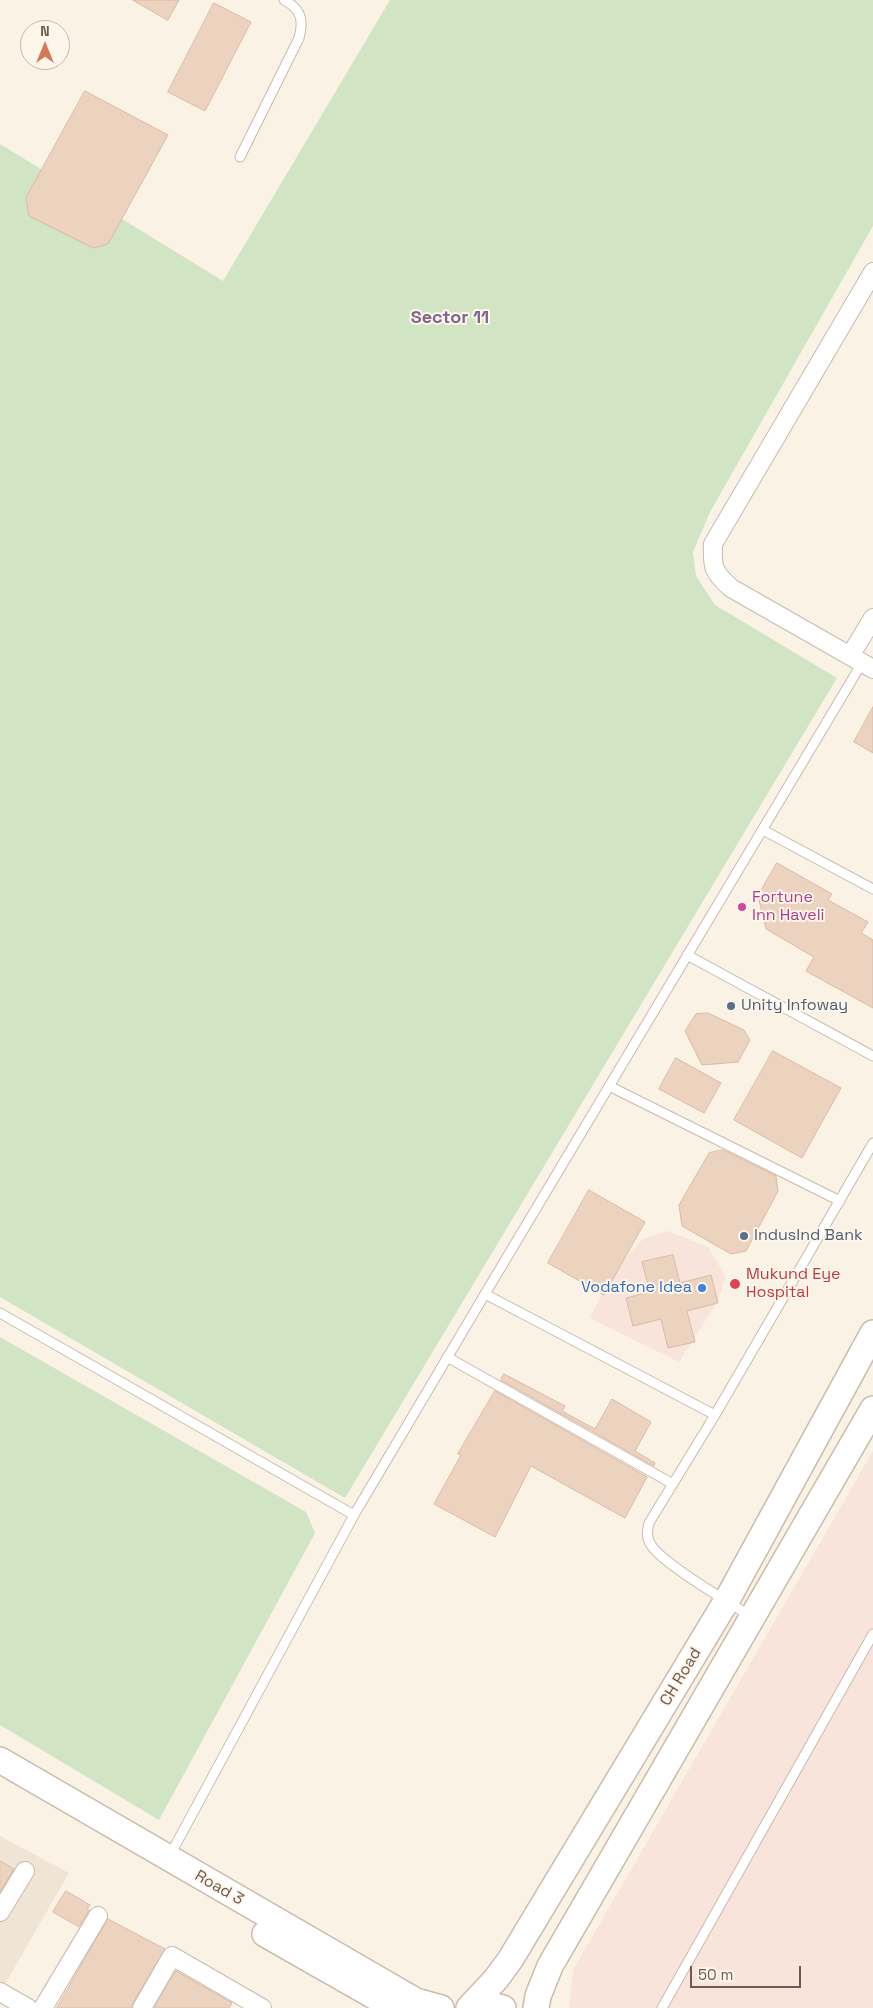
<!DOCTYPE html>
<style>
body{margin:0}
#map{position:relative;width:873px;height:2008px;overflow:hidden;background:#f9f2e5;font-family:"Space Grotesk",sans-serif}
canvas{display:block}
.north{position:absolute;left:20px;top:20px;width:50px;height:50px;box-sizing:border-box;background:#fdf6ea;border:1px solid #c4b8ab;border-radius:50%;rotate:0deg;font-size:14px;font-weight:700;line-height:20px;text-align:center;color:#6f5b4d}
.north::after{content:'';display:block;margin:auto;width:18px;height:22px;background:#d57958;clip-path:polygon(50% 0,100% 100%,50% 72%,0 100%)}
.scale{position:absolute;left:690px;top:1966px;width:111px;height:22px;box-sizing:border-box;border:2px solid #6f5b4d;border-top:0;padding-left:6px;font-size:15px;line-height:18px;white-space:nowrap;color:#6f5b4d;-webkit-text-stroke:4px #fdf6ea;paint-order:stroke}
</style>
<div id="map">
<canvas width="873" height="2008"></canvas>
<div class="north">N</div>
<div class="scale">50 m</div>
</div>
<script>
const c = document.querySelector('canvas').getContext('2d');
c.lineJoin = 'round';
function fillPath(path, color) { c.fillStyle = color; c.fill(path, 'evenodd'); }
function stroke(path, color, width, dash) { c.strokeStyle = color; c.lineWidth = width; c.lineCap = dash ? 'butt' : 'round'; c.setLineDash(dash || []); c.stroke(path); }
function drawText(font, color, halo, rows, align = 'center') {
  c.font = font + ' "Space Grotesk",sans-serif'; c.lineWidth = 4; c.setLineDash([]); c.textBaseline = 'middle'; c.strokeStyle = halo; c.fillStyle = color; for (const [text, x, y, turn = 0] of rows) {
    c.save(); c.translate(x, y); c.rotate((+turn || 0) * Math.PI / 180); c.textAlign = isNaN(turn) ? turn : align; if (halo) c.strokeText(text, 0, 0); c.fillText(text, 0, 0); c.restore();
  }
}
const residential = new Path2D(`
 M0,1836L69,1873L0,1993Z`);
const commercial = new Path2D(`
 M668,1231L708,1247L726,1277L717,1302L679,1362L590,1318L610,1277L628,1255L643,1239Z
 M873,1451V2008H569L573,1970Z`);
const green = new Path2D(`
 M390,0H873V226L710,512L693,552L696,576L715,605L837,678L345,1498L0,1297V144L223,281Z
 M0,1337L306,1512L315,1533L159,1820L0,1725Z`);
const building = new Path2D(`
 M133,0H179L168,20Z
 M214,3L251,22L205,111L168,92Z
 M85,91L168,135L108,244L93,248L29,216L26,198Z
 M873,707V753L854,742Z
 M777,863L832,894L828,900L868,922L861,933L873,940V1008L806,971L814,957L766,929L758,896Z
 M708,1013L744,1030L750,1040L738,1062L702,1065L685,1031L696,1014Z
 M773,1051L841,1088L802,1158L734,1120Z
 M676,1058L721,1083L704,1113L659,1089Z
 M723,1150L776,1176L778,1191L746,1251L731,1254L682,1226L679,1205L709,1153Z
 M589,1190L645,1222L604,1295L548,1263Z
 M673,1255L680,1283L711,1275L718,1303L687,1311L695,1342L668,1348L661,1319L633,1326L626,1298L650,1292L642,1262Z
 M504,1374L565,1406L562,1411L595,1429L612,1399L651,1422L635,1451L655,1463L654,1466L501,1380Z
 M495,1391L647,1477L625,1518L531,1466L495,1537L434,1504L461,1455L458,1454Z
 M0,1861L14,1869L0,1892Z
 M66,1891L90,1905L87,1909L89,1910L79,1927L53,1912Z
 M108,1919L165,1949L133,2003L131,2008H57Z
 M176,1971L232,2003L229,2008H154Z`);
const lane = new Path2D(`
 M240,157L299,38C304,20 301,9 284,0
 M763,830L873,889
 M687,955L873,1056
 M609,1086L840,1201
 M485,1294L715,1415
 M0,1313L354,1515L169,1857
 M447,1357L673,1484
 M354,1515L485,1294L862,663
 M750,1616C729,1602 663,1564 651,1545C646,1537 647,1532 649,1523L715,1415L873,1143
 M662,2008L873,1634`);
const street = new Path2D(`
 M873,272L713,544C712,567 713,572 731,588L873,669
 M850,656L873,618
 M0,1912L25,1871
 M0,1992L28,2008
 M43,2008L98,1916
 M142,2008L172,1956L262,2008`);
const secondary = new Path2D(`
 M0,1760L416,2001L441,2008
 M265,1934L395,2008
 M469,2008L496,1979L510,1960L727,1600L873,1333
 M474,2008C484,2005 494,2005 503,2008
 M536,2008L538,1996L550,1966L873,1409`);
const markers = [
 [742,907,5,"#d1479c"],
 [731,1006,5,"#5c6f8a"],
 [744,1236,5,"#5c6f8a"],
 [735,1284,6,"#e0444e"],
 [702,1288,5,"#3f7fe0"]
];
const hotelNames = [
 ["Fortune",752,898],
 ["Inn Haveli",752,916]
];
const serviceNames = [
 ["Unity Infoway",741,1006],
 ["IndusInd Bank",754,1236]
];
const healthNames = [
 ["Mukund Eye",746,1275],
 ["Hospital",746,1293]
];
const shopNames = [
 ["Vodafone Idea",692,1288]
];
const streetNames = [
 ["CH Road",681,1677,-59],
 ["Road 3",219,1888,30]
];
const neighbourhoodNames = [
 ["Sector 11",450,318]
];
fillPath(residential, '#f0e4d4');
fillPath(commercial, '#f8e4da');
fillPath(green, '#d1e5c5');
fillPath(building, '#ebd3c0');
stroke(building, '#dcbaa2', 1);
stroke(lane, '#c9baac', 11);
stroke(street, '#c9baac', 20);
stroke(secondary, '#ccbbab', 28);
stroke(lane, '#fff', 9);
stroke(street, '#fff', 18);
stroke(secondary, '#fff', 25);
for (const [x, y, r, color] of markers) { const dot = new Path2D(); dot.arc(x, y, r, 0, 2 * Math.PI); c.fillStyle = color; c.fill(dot); stroke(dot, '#fdf6ea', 2); }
drawText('16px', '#b23c85', '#fdf6ea', hotelNames, 'left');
drawText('16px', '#4e5e75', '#fdf6ea', serviceNames, 'left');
drawText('16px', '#be3a42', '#fdf6ea', healthNames, 'left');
drawText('16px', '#366cbe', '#fdf6ea', shopNames, 'right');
drawText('16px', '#6f5b4d', '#fdf6ea', streetNames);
drawText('bold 18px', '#80658c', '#fdf6ea', neighbourhoodNames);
</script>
